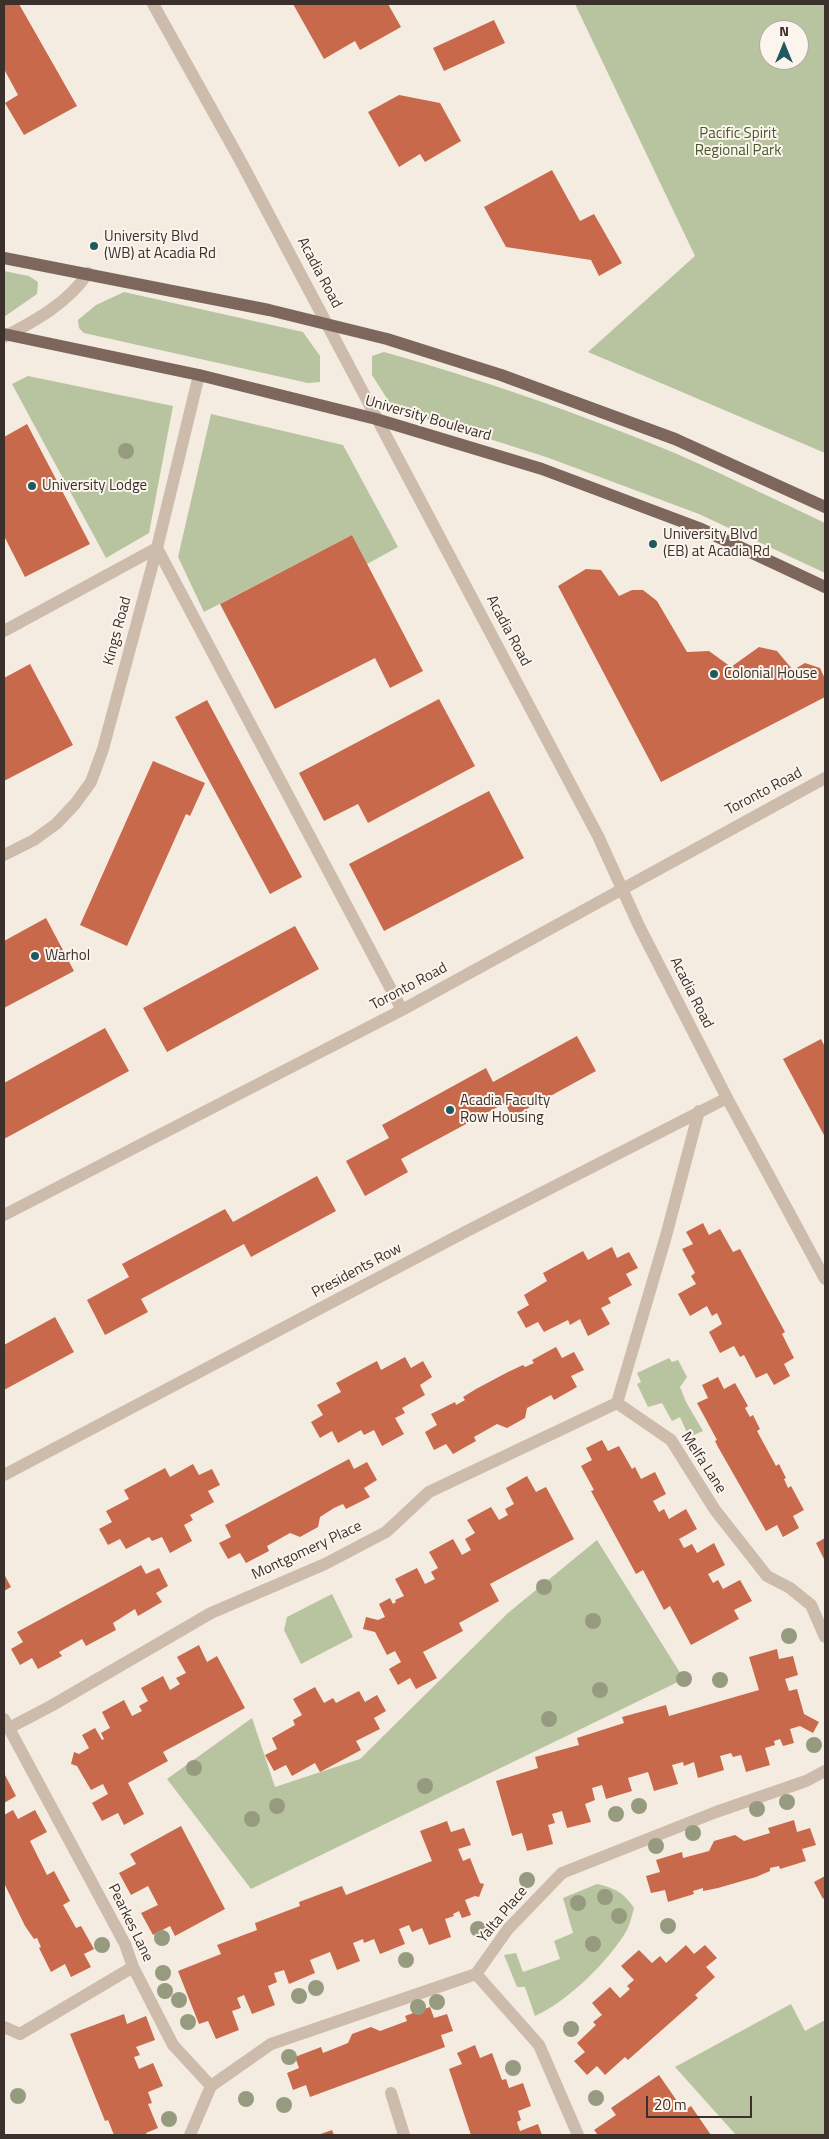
<!DOCTYPE html>
<style>
body{margin:0}
#map{position:relative;width:829px;height:2139px;overflow:hidden;background:#f4ebe1;font-family:"Titillium Web",sans-serif}
canvas{display:block}
.frame{position:absolute;inset:0;border:5px solid #3b302b;pointer-events:none}
.north{position:absolute;left:759px;top:20px;width:50px;height:50px;box-sizing:border-box;background:#fbf5ee;border:1px solid #aea6a0;border-radius:50%;rotate:0deg;font-size:14px;font-weight:700;line-height:20px;text-align:center;color:#3b302b}
.north::after{content:'';display:block;margin:auto;width:18px;height:22px;background:#1f5a5e;clip-path:polygon(50% 0,100% 100%,50% 72%,0 100%)}
.scale{position:absolute;left:646px;top:2096px;width:106px;height:22px;box-sizing:border-box;border:2px solid #3b302b;border-top:0;padding-left:6px;font-size:15px;line-height:18px;white-space:nowrap;color:#3b302b;-webkit-text-stroke:4px #fbf5ee;paint-order:stroke}
</style>
<div id="map">
<canvas width="829" height="2139"></canvas>
<div class="frame"></div>
<div class="north">N</div>
<div class="scale">20 m</div>
</div>
<script>
const c = document.querySelector('canvas').getContext('2d');
c.lineJoin = 'round';
function fillPath(path, color) { c.fillStyle = color; c.fill(path, 'evenodd'); }
function stroke(path, color, width, dash) { c.strokeStyle = color; c.lineWidth = width; c.lineCap = dash ? 'butt' : 'round'; c.setLineDash(dash || []); c.stroke(path); }
function drawText(font, color, halo, rows, align = 'center') {
  c.font = font + ' "Titillium Web",sans-serif'; c.lineWidth = 4; c.setLineDash([]); c.textBaseline = 'middle'; c.strokeStyle = halo; c.fillStyle = color; for (const [text, x, y, turn = 0] of rows) {
    c.save(); c.translate(x, y); c.rotate((+turn || 0) * Math.PI / 180); c.textAlign = isNaN(turn) ? turn : align; if (halo) c.strokeText(text, 0, 0); c.fillText(text, 0, 0); c.restore();
  }
}
const green = new Path2D(`
 M575,4H825V453L588,352L695,256ZM769,30H799V60H769Z
 M4,271L29,276L38,282L37,294L4,317Z
 M124,292L303,332L320,356V382L308,383L84,333L79,328L78,320L96,305Z
 M384,352C484,380 581,414 677,454C727,476 776,500 825,523V573L699,514L549,458L393,408L372,375V356Z
 M28,376L173,406L149,533L106,558L12,384Z
 M211,414L343,445L398,547L367,564L352,535L204,612L178,557Z
 M669,1358L672,1362L678,1360L687,1377L680,1387L686,1402L703,1431L689,1437L680,1417L672,1421L662,1403L648,1407L637,1384L641,1382L637,1373Z
 M597,1540L684,1679L251,1889L167,1779L252,1718L275,1787L360,1759L508,1613Z
 M332,1594L353,1637L301,1664L284,1630L287,1617Z
 M597,1884C615,1888 624,1893 634,1908C632,1915 630,1924 627,1930C609,1961 567,2002 535,2016L525,1987H517L504,1955L516,1953L523,1972L560,1959L554,1941L573,1933L563,1898Z
 M791,2004L805,2031L825,2020V2135H736L675,2067Z`);
const building = new Path2D(`
 M4,4H19L77,106L24,135L5,103L18,95L4,69Z
 M293,4H388L401,27L360,50L355,41L324,59Z
 M494,20L505,43L444,71L433,48Z
 M399,95L440,103L461,141L425,162L420,154L399,167L368,112Z
 M552,170L580,221L594,214L622,263L599,276L591,260L506,247L484,207Z
 M27,424L90,544L25,577L4,536V437Z
 M352,535L423,671L390,688L375,658L275,709L220,604Z
 M586,569L601,570L619,596L632,590H643L657,601L687,652L709,651L731,667L759,647L777,651L793,670L805,663L820,668L825,679V697L661,782L558,586Z
 M30,664L73,745L4,781V725L5,724L4,678Z
 M439,699L475,766L368,823L358,804L324,821L299,773Z
 M207,700L302,877L270,894L175,717Z
 M153,761L205,783L190,816L186,814L127,946L80,925Z
 M489,791L524,858L384,931L349,864Z
 M46,918L74,971L4,1008V941Z
 M295,926L319,969L167,1052L143,1008Z
 M105,1028L129,1071L4,1139V1083Z
 M577,1036L596,1071L512,1117L505,1103L401,1159L408,1172L365,1196L346,1161L389,1138L382,1125L486,1068L493,1082Z
 M821,1039L825,1047V1137L783,1059Z
 M317,1176L336,1211L251,1257L244,1244L141,1299L148,1312L105,1335L87,1300L129,1277L122,1264L225,1209L233,1222Z
 M703,1223L709,1235L720,1229L733,1252L740,1249L785,1332L782,1334L794,1358L784,1364L790,1376L774,1385L767,1373L756,1378L744,1355L740,1357L734,1346L720,1353L709,1332L722,1324L717,1313L712,1316L707,1306L690,1316L678,1294L696,1284L691,1276L695,1273L682,1249L693,1244L686,1232Z
 M612,1247L617,1258L629,1252L638,1268L626,1274L632,1285L608,1298L611,1303L601,1308L610,1324L588,1336L580,1319L570,1325L568,1320L544,1332L538,1322L526,1328L517,1312L529,1305L524,1295L547,1281L543,1273L583,1251L588,1260Z
 M55,1317L74,1352L4,1390V1345Z
 M556,1347L562,1358L574,1352L584,1370L571,1376L577,1387L554,1400L551,1395L527,1408L525,1418L507,1428L497,1424L490,1428L474,1437L476,1441L453,1454L446,1444L434,1450L425,1432L437,1425L431,1414L455,1402L456,1405L465,1400L463,1397L476,1389L508,1372L523,1365L525,1367L534,1363L532,1360Z
 M405,1357L411,1368L423,1361L432,1377L420,1385L425,1395L402,1408L405,1413L395,1418L404,1434L382,1446L374,1430L364,1435L361,1430L338,1443L332,1431L320,1438L311,1422L323,1415L317,1405L341,1392L336,1383L377,1361L381,1370Z
 M718,1377L724,1389L735,1383L748,1406L745,1408L750,1417L753,1415L760,1429L757,1431L776,1466L779,1464L786,1478L784,1479L788,1488L791,1486L804,1510L793,1516L799,1528L783,1537L777,1525L766,1531L718,1447L715,1441L717,1440L697,1403L708,1398L702,1385Z
 M602,1440L608,1451L619,1446L632,1469L635,1467L641,1479L655,1472L666,1494L653,1501L659,1512L664,1509L669,1519L686,1509L697,1529L679,1539L684,1548L692,1544L697,1553L714,1543L725,1565L708,1574L713,1583L718,1580L723,1589L740,1580L752,1601L734,1610L739,1619L691,1645L670,1606L664,1610L643,1570L636,1574L591,1491L594,1490L581,1466L592,1460L586,1448Z
 M349,1459L354,1469L367,1462L377,1480L364,1488L370,1497L346,1509L343,1504L334,1508L320,1517L318,1527L300,1537L290,1533L267,1546L269,1551L246,1563L240,1553L228,1559L219,1543L231,1537L225,1525Z
 M193,1464L199,1475L212,1469L220,1485L208,1491L214,1502L190,1515L193,1520L184,1525L192,1541L170,1553L162,1537L152,1541L149,1537L126,1549L120,1539L108,1545L99,1529L112,1522L106,1511L129,1499L124,1490L165,1468L170,1477Z
 M527,1476L536,1492L546,1487L574,1539L490,1584L499,1601L459,1623L463,1631L423,1652L437,1678L416,1689L410,1678L398,1685L389,1669L401,1662L395,1651L387,1655L375,1632L363,1629L366,1617L378,1620L385,1617L379,1604L390,1598L393,1604L396,1602L395,1600L404,1596L395,1579L417,1568L425,1584L435,1579L431,1572L438,1568L429,1552L453,1539L462,1555L471,1550L465,1539L475,1533L467,1520L491,1507L499,1520L508,1515L505,1509L514,1504L506,1488Z
 M825,1538V1561L816,1543Z
 M141,1565L146,1574L159,1568L168,1586L156,1593L162,1602L138,1616L135,1609L113,1623L116,1630L86,1646L82,1639L59,1652L62,1656L38,1669L32,1658L20,1665L11,1649L23,1642L17,1632Z
 M4,1574L11,1587L4,1591Z
 M199,1645L207,1662L217,1656L245,1708L163,1752L168,1761L128,1783L144,1814L124,1825L118,1813L102,1821L92,1803L108,1794L103,1784L91,1790L77,1766L71,1764L74,1752L79,1754L89,1748L82,1735L95,1728L102,1740L104,1739L101,1733L110,1728L102,1712L124,1700L132,1716L142,1711L139,1706L148,1701L141,1688L163,1676L170,1690L180,1684L176,1678L186,1673L177,1657Z
 M777,1649L779,1659L793,1656L798,1675L785,1679L789,1691L797,1689L804,1714L819,1722L813,1733L800,1726L790,1729L794,1743L783,1746L780,1739L774,1741L775,1745L765,1748L770,1765L746,1772L741,1755L733,1757L731,1753L720,1756L724,1770L698,1778L694,1762L684,1766L683,1762L672,1765L678,1784L654,1791L648,1772L628,1778L632,1791L606,1799L602,1785L592,1788L595,1800L585,1804L591,1822L567,1828L562,1811L552,1814L555,1823L548,1825L553,1844L527,1851L522,1833L512,1836L496,1781L538,1768L535,1757L579,1745L577,1738L624,1723L622,1717L666,1705L669,1716L759,1690L749,1657Z
 M315,1687L324,1703L333,1698L336,1703L359,1691L365,1702L377,1695L386,1711L374,1718L380,1729L356,1741L361,1750L320,1772L315,1763L292,1776L286,1765L274,1771L265,1755L277,1749L272,1738L295,1725L293,1720L302,1715L293,1699Z
 M4,1773L16,1796L4,1803Z
 M13,1810L18,1819L35,1810L47,1832L30,1841L47,1875L54,1871L70,1901L63,1905L76,1928L81,1926L94,1949L84,1954L91,1967L71,1977L65,1964L51,1972L39,1948L41,1947L37,1938L34,1939L25,1926L4,1883V1815Z
 M794,1820L797,1832L810,1828L816,1845L802,1849L806,1861L780,1869L779,1866L770,1868V1871L756,1877L718,1888L703,1891V1888L693,1891L694,1894L668,1902L665,1890L651,1893L646,1876L660,1872L656,1860L682,1852L683,1858L709,1851L714,1841L735,1835L744,1841L770,1833L768,1828Z
 M447,1821L451,1832L464,1828L471,1845L458,1849L463,1861L470,1858L480,1883L484,1884L479,1897L475,1896L465,1900L471,1915L462,1918L459,1911L453,1914L454,1916L445,1919L451,1937L429,1945L422,1928L412,1932L409,1925L399,1929L405,1944L380,1954L374,1939L364,1943L363,1939L353,1943L360,1961L337,1970L330,1952L310,1960L315,1973L289,1984L284,1970L274,1973L277,1982L268,1986L275,2005L252,2014L244,1995L237,1998L241,2008L232,2011L239,2030L216,2039L208,2021L199,2024L178,1971L221,1954L217,1945L257,1930L255,1923L300,1906L299,1902L342,1886L346,1895L432,1861L420,1831Z
 M181,1826L225,1909L175,1936L170,1926L153,1935L141,1913L158,1905L148,1886L131,1895L119,1873L136,1864L130,1854Z
 M825,1876V1897L823,1899L814,1882Z
 M686,1945L694,1954L705,1945L717,1958L706,1967L715,1977L695,1995L698,1998L628,2060L625,2057L605,2075L597,2066L587,2075L574,2061L585,2052L577,2043L596,2025L593,2022L602,2015L592,2003L610,1987L620,1998L630,1989L627,1986L634,1980L621,1966L639,1950L652,1963L660,1956L666,1963Z
 M430,2007L434,2018L447,2014L453,2031L441,2035L445,2047L310,2097L306,2085L293,2090L287,2073L299,2068L295,2057L321,2047L323,2053L348,2043L352,2034L371,2027L380,2031L407,2021L405,2016Z
 M124,2014L127,2024L146,2016L155,2040L136,2047L140,2055L134,2057L139,2069L153,2063L163,2086L148,2092L152,2103L148,2104L158,2128L146,2133L147,2135H114L108,2120L105,2121L70,2034Z
 M475,2045L480,2058L492,2053L502,2080L506,2079L509,2088L523,2083L531,2106L518,2111L521,2120L517,2122L520,2131L538,2124L542,2135H471L449,2069L462,2064L457,2053Z
 M659,2075L684,2111L691,2106L711,2135H598L594,2130L616,2115L611,2108Z
 M332,2130L334,2135H318Z`);
const minor = new Path2D(`
 M153,4L240,160L598,836L639,926L727,1098L825,1279
 M4,337C35,321 68,303 88,273
 M157,548L402,1010
 M4,631L157,548
 M4,855L34,840L56,824L75,804L91,782L103,749L157,548L199,375
 M4,1215L402,1010L825,778
 M617,1403L671,1440L715,1510L767,1576L790,1588L811,1605L825,1637
 M617,1403L666,1236L699,1111
 M4,1475L467,1231L727,1098
 M4,1719L125,1944L133,1967L173,2045L211,2086L190,2135
 M9,1728L51,1706L211,1613L325,1564L386,1532L429,1492L617,1403
 M476,1974L539,2045L578,2135
 M4,2027L20,2034L133,1967
 M211,2086L271,2044L476,1974L508,1929L562,1873L716,1812L806,1781L825,1771
 M391,2093L404,2135`);
const major = new Path2D(`
 M4,258L269,310L387,339L501,375L675,439L825,507
 M4,334L199,375L376,419L542,469L699,528L825,587`);
const trees = [
 [126,451],
 [544,1587],
 [593,1621],
 [789,1636],
 [684,1679],
 [720,1680],
 [600,1690],
 [549,1719],
 [814,1745],
 [194,1768],
 [425,1786],
 [787,1802],
 [277,1806],
 [639,1806],
 [757,1809],
 [616,1814],
 [252,1819],
 [693,1833],
 [656,1846],
 [527,1880],
 [605,1897],
 [578,1903],
 [619,1916],
 [668,1926],
 [478,1929],
 [162,1938],
 [593,1944],
 [102,1945],
 [406,1960],
 [163,1973],
 [316,1988],
 [165,1991],
 [299,1996],
 [179,2000],
 [437,2002],
 [418,2007],
 [188,2022],
 [571,2029],
 [289,2057],
 [513,2068],
 [18,2096],
 [596,2098],
 [246,2099],
 [284,2105],
 [169,2119]
];
const markers = [
 [94,246,5,"#1f5a5e"],
 [32,486,5,"#1f5a5e"],
 [653,544,5,"#1f5a5e"],
 [714,674,5,"#1f5a5e"],
 [35,956,5,"#1f5a5e"],
 [450,1110,5,"#1f5a5e"]
];
const parkNames = [
 ["Pacific Spirit",738,134],
 ["Regional Park",738,151]
];
const poiNames = [
 ["University Blvd",104,237],
 ["(WB) at Acadia Rd",104,254],
 ["University Lodge",42,486],
 ["University Blvd",663,535],
 ["(EB) at Acadia Rd",663,552],
 ["Colonial House",724,674],
 ["Warhol",45,956],
 ["Acadia Faculty",460,1101],
 ["Row Housing",460,1118]
];
const streetNames = [
 ["Acadia Road",319,273,62],
 ["University Boulevard",428,419,16],
 ["Kings Road",118,631,-75],
 ["Acadia Road",508,631,62],
 ["Toronto Road",764,792,-28],
 ["Toronto Road",409,987,-28],
 ["Acadia Road",691,993,63],
 ["Presidents Row",357,1271,-28],
 ["Melfa Lane",703,1463,57],
 ["Montgomery Place",307,1551,-25],
 ["Yalta Place",503,1915,-50],
 ["Pearkes Lane",130,1923,64]
];
fillPath(green, '#b8c4a0');
fillPath(building, '#c8694b');
stroke(minor, '#cdbbac', 12);
stroke(major, '#7d675c', 12);
c.fillStyle = '#969b7f';
for (const [x, y] of trees) { c.beginPath(); c.arc(x, y, 8, 0, 2 * Math.PI); c.fill(); }
for (const [x, y, r, color] of markers) { const dot = new Path2D(); dot.arc(x, y, r, 0, 2 * Math.PI); c.fillStyle = color; c.fill(dot); stroke(dot, '#fbf5ee', 2); }
drawText('15px', '#4a5a2e', '#fbf5ee', parkNames);
drawText('15px', '#3b302b', '#fbf5ee', poiNames, 'left');
drawText('15px', '#3b302b', '#fbf5ee', streetNames);
</script>
